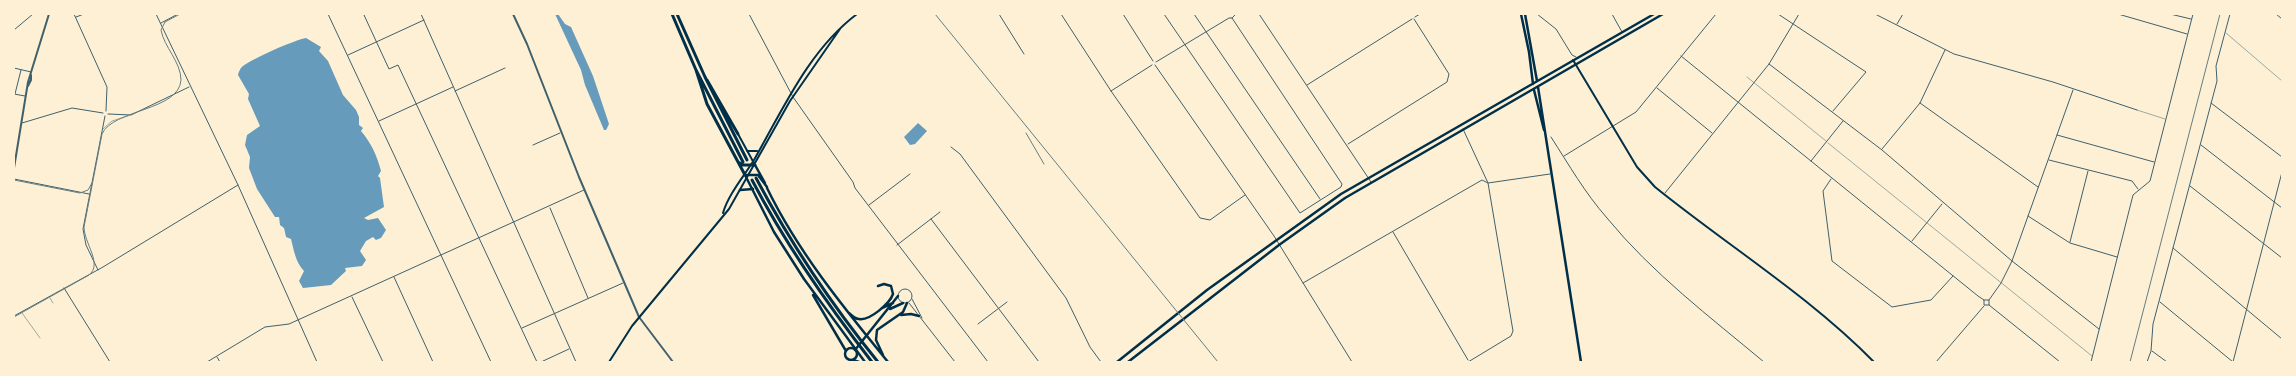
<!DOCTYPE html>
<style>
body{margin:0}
#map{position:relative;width:2296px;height:376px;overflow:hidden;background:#fdf0d5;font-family:"PT Serif",serif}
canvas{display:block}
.frame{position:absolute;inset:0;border:15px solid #fdf0d5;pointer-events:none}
</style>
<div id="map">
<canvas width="2296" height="376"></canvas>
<div class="frame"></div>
</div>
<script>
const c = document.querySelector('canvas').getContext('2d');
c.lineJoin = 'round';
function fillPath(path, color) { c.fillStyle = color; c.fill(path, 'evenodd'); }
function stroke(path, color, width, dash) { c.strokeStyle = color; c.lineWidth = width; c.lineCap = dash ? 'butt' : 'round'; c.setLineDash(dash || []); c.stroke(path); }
const water = new Path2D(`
 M555,14H558L565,24L571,27L593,76L609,124L606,130H604L585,85L581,70Z
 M306,38L321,47L319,51L328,61L343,95L356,110L359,117V125L363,128L361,131C372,144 377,156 381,171L378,176L380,178L384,207L364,218L368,220L378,218L386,230L381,238L376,240L373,237L366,241L360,251L366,260L362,266L345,268L346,271L331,285L303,288L299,281L304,271C296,263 294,251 291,239L286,237L284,228L280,225L279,217H275L257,189L249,168L250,157L245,145L247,135L260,126L248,99L249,94L238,75C238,74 240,69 241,68C246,61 297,39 306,38Z
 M918,123L927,131L915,144L910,145L904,137Z`);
const service = new Path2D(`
 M2226,33L2282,81
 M1747,77L1826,141
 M2137,110L2165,119
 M103,129L112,121L128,116
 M1828,143L2092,356
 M50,298L53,303
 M22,313L40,338`);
const minor = new Path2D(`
 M74,14L107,87L106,111
 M156,14L238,185L317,362
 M328,14L491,362
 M366,14L364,15L389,69L398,65L537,362
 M421,14L576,362
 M749,14L793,97L853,182L855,188L988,362
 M999,14L1024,54
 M1061,14L1111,91L1200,218L1210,220L1245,195
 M1123,14L1153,61
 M1164,14L1300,213L1341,187L1342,184L1232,18
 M1194,14L1320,199
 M1229,14H1230
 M1259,14L1371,182
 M1537,14L1556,29L1572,55L1576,57
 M1612,14L1622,32
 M1778,14L1866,72L1833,111
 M1875,14L1954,54L2053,82L2137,110
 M2118,14L2187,34
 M2170,14L2191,19
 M2276,14L2282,19
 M76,17L84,14
 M1415,17L1420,14
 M161,23L178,14
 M1897,24L1903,14
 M14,30L33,14
 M348,55L424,20
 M1681,56L1978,296L1984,300V305H1989
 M1156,62L1229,18H1232L1236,14
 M1769,64L1882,150L2012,261L2099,329
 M1155,65L1274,236L1352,362
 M14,68L31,72
 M1307,85L1412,19
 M1657,88L1712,133
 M455,91L505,68
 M1111,91L1152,65
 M14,94L25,96
 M15,94L21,70
 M1920,103L2038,187
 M2211,103L2282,157
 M108,114L131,115L189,87
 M379,121L453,87
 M22,123L72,108L103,113
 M1463,129L1488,183L1513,331L1511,336L1468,362
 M2057,135L2154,162
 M1551,137C1569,165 1585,193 1607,218C1652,273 1710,317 1764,362
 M1348,144L1447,82L1449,74L1414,19
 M533,145L560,133
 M2201,145L2282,208
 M951,147L960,154L1066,298L1090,347L1101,362
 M1882,149L1920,103L1945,50
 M1564,156L1636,112L1716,14
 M2049,160L2132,181L2138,189
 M1811,161L1843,121
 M14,179L89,194
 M1831,179L1823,191L1832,261L1892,307L1931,300L1953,276
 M2190,186L2282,258
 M1665,193L1769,64L1799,14
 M869,205L910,174
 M550,208L588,298
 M2028,216L2070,243L2117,257
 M931,219L1039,362
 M1393,232L1468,360
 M1912,241L1942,204
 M2070,242L2088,171
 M897,245L940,212
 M2173,248L2282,339
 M98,270L86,245L83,229L105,116
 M394,277L433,362
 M1303,283L1482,180L1488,183L1550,174
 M64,288L110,362
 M898 296a7 7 0 1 1 14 0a7 7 0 1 1-14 0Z
 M352,297L383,362
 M912,299L922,318
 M1984,300H1989V305L2060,362
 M1989,300L2001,283L2012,261L2073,90
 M2160,302L2233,362
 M909,303L955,362
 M14,316L103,267L238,185
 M978,324L1007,302
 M522,328L623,283
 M2152,351L2167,362
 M217,357L220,362
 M207,362L265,327L289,324L584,190
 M541,362L569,349
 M1936,362L1984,306
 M2091,362L2133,195L2150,181L2193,14
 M2147,362L2151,351L2153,324L2217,81L2216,66L2230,14
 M2233,362L2282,172`);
const tertiary = new Path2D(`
 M513,14L527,44L579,177L639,317L673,362
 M28,86L31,80V75
 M14,168L28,82L49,14`);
const secondary = new Path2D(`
 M1573,60L1637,167L1655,187C1728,246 1808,295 1874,362
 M738,134L755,165
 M747,151H757
 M723,213C728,195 744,176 754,160C783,109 809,50 857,14
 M609,362L632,326L729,209L790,101L840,29`);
const primary = new Path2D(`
 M1521,14L1529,52L1533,84
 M1525,14L1537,81
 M1538,87L1581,362
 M1534,90L1544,130
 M755,165L765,183
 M767,187L758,175H745L774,232L804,279L865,362
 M767,188C798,252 844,308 888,362
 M740,190L753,189
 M813,295L846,351
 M882,308L893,303
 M890,309L903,303
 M849,313C852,316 855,319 859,319C870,321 890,303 893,294L891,286L884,284L878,286
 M901,315L911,314L919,316
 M845 354a6 6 0 1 1 12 0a6 6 0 1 1-12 0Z
 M855,350L898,296
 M883,355L876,340L877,330L903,312L907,303
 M853,360L859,362
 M1117,362L1207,290L1341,194L1654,14
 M1128,362L1279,245L1345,198L1663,14`);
const motorway = new Path2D(`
 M672,14L696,70L743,162
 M677,14L705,77L747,160
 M696,70L707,104L745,175
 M707,80L738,134
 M738,162L743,165H755
 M756,178C791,244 831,304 878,362
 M752,180C786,245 827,304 872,362`);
const tram = new Path2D(`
 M14,180L80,193L88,190L92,183
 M14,317L89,275C103,264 84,243 84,227L102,134C113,109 179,111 181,80C181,62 164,47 161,30L165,22L180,14`);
const rail = new Path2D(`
 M935,14L1218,362
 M1026,133L1044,164
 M2130,362L2220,14`);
fillPath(water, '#669bbc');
stroke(service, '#3f606c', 0.5);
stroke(minor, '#3f606c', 1);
stroke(tertiary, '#3f606c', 2);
stroke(secondary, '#003049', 2);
stroke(primary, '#003049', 2.5);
stroke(motorway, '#003049', 3);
stroke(tram, '#657d81', 1);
stroke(rail, '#657d81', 1);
</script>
